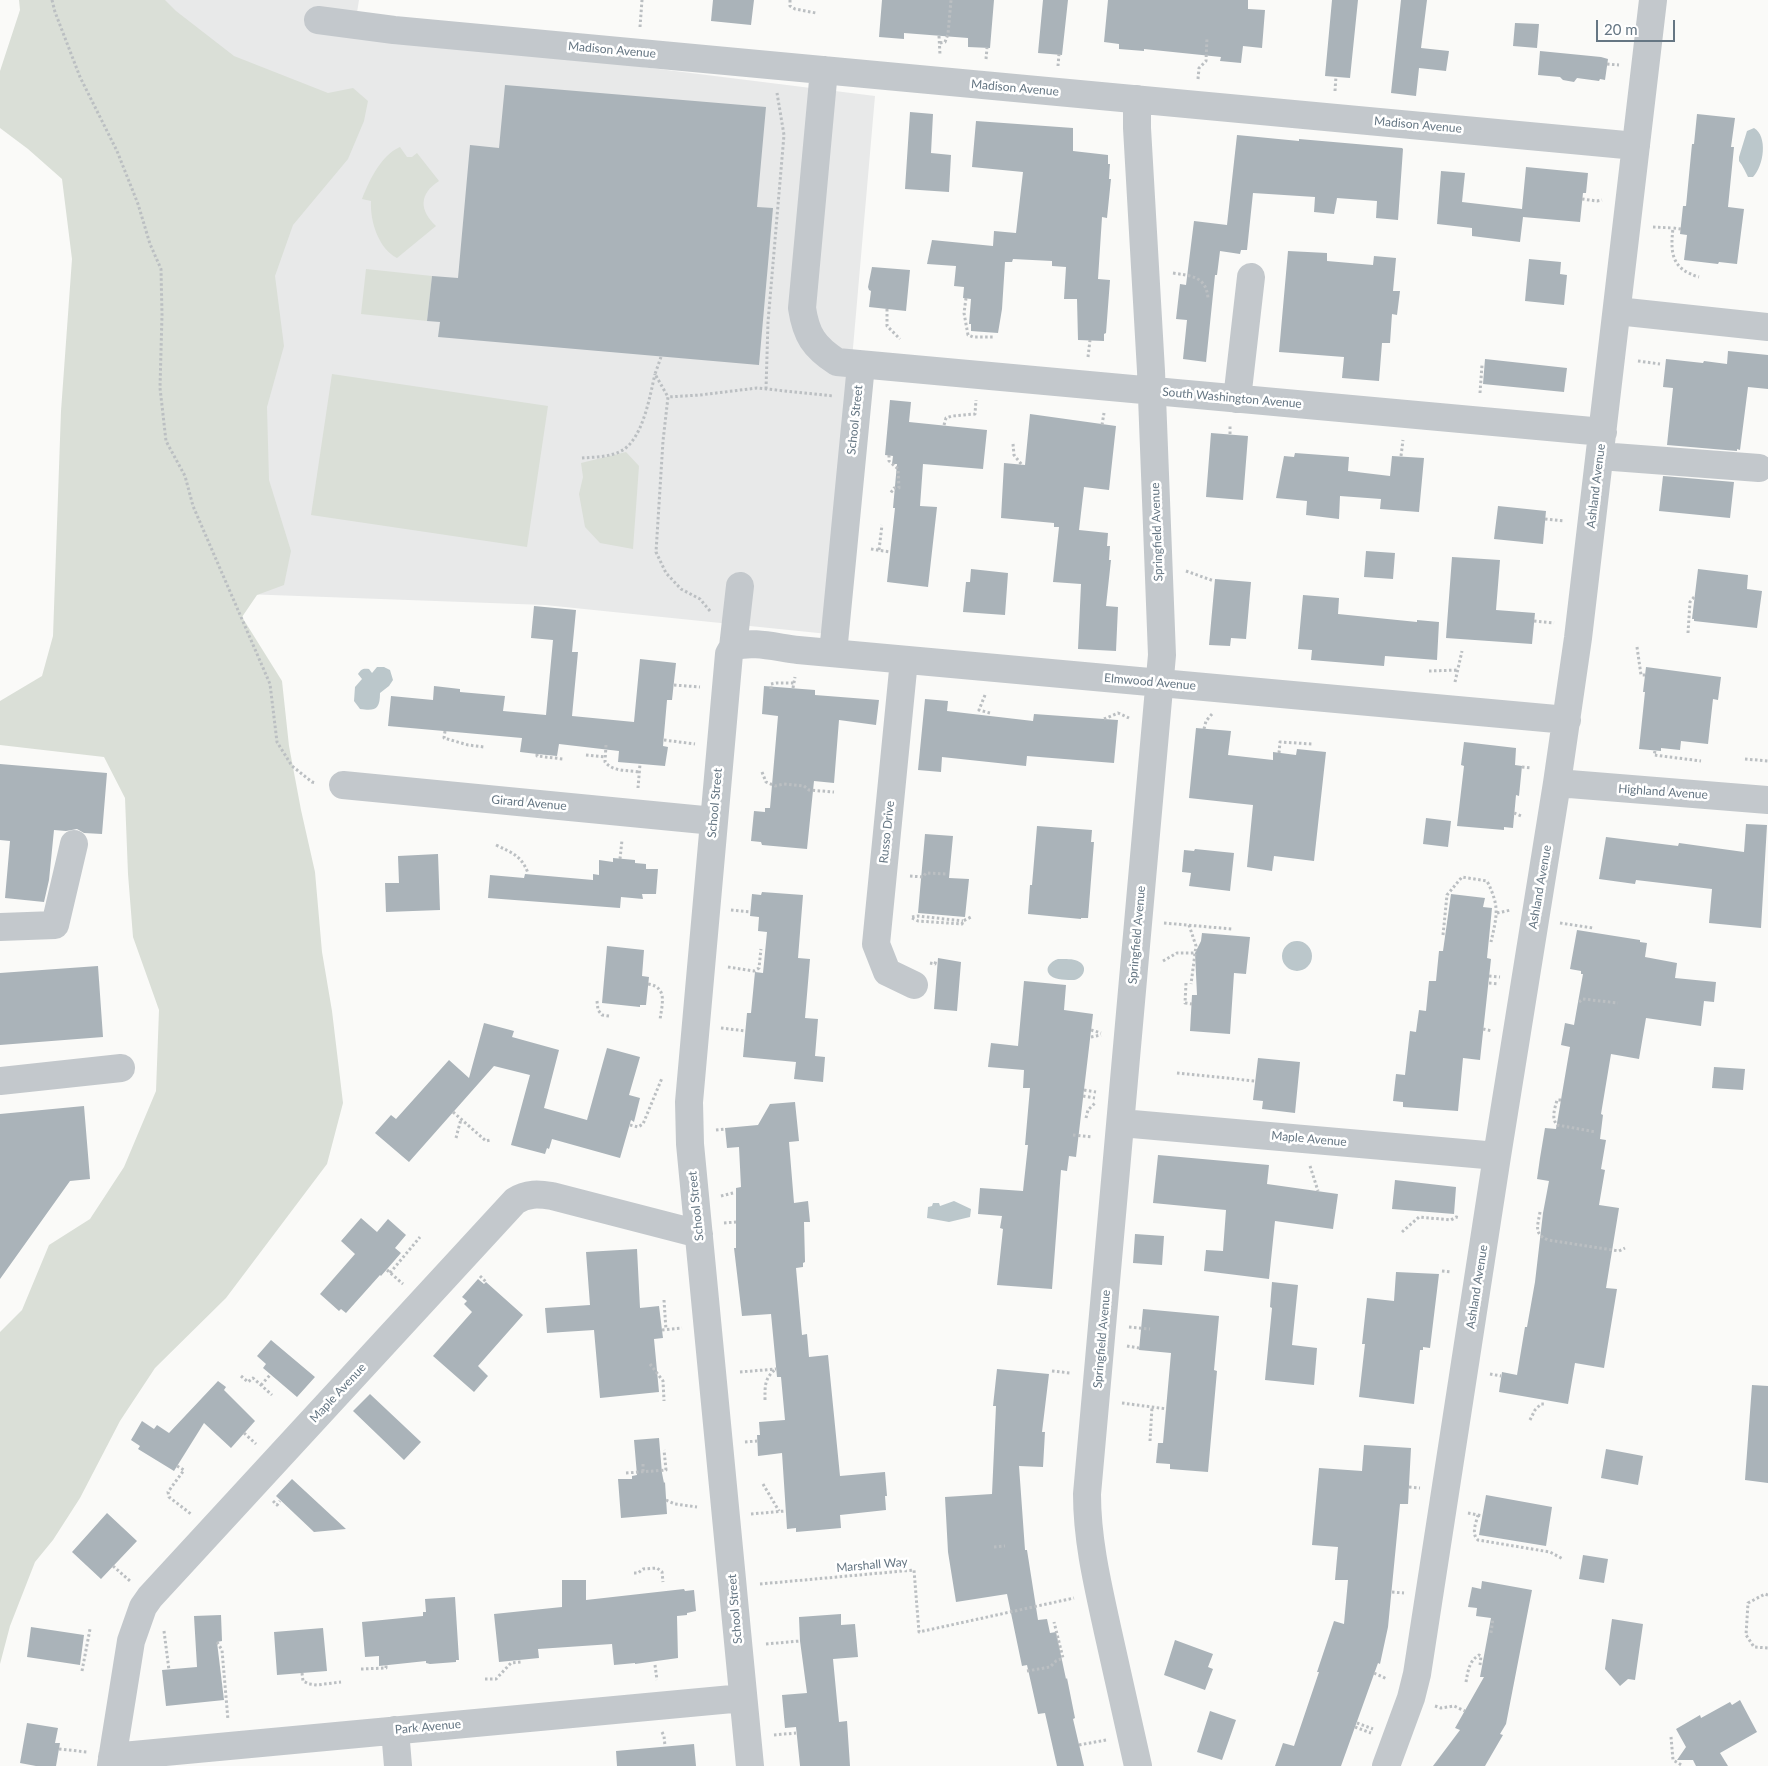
<!DOCTYPE html>
<style>
body{margin:0}
#map{position:relative;width:1768px;height:1766px;overflow:hidden;background:#fafaf8;font-family:Lato,sans-serif}
canvas{display:block}
.scale{position:absolute;left:1596px;top:20px;width:79px;height:22px;box-sizing:border-box;border:2px solid #657683;border-top:0;padding-left:6px;font-size:15px;line-height:18px;white-space:nowrap;color:#657683;-webkit-text-stroke:4px #fff;paint-order:stroke}
</style>
<div id="map">
<canvas width="1768" height="1766"></canvas>
<div class="scale">20 m</div>
</div>
<script>
const c = document.querySelector('canvas').getContext('2d');
c.lineJoin = 'round';
function fillPath(path, color) { c.fillStyle = color; c.fill(path, 'evenodd'); }
function stroke(path, color, width, dash) { c.strokeStyle = color; c.lineWidth = width; c.lineCap = dash ? 'butt' : 'round'; c.setLineDash(dash || []); c.stroke(path); }
function drawText(font, color, halo, rows, align = 'center') {
  c.font = font + ' Lato,sans-serif'; c.lineWidth = 5; c.setLineDash([]); c.textBaseline = 'middle'; c.strokeStyle = halo; c.fillStyle = color; for (const [text, x, y, turn = 0] of rows) {
    c.save(); c.translate(x, y); c.rotate((+turn || 0) * Math.PI / 180); c.textAlign = isNaN(turn) ? turn : align; if (halo) c.strokeText(text, 0, 0); c.fillText(text, 0, 0); c.restore();
  }
}
const built = new Path2D(`
 M135,0H359L354,31L875,96L828,634L545,605L244,594Z`);
const green = new Path2D(`
 M19,0H165L176,11L234,56L328,93L353,88L368,101L364,121L348,159L293,225L275,276L284,346L267,407L269,480L291,551L284,585L257,595L242,617L282,681L289,746L301,810L315,872L322,952L332,1011L343,1103L327,1164L226,1298L155,1368L120,1421L80,1498L53,1540L35,1562L10,1626L0,1664V1332L22,1310L49,1245L90,1219L124,1167L156,1091L159,1010L133,937L128,874L125,798L104,757L0,745V701L42,676L53,636L61,411L72,259L62,179L28,149L0,128V71L20,10Z
 M400,147L407,157H412L417,153L439,181C419,194 419,210 436,226L397,258C378,248 370,221 371,201L362,199C369,181 381,155 400,147Z
 M366,269L432,276L427,321L361,314Z
 M332,374L548,406L527,547L311,515Z
 M626,452L639,466L633,549L600,543L585,527L579,494L583,477L581,463Z`);
const water = new Path2D(`
 M1754,128C1768,136 1764,166 1753,177H1748C1745,171 1743,166 1739,161V157L1747,131Z
 M377,667H384L390,670L393,680L389,686L380,693C380,710 375,711 360,709L354,701L355,687L362,679L358,674C361,669 363,668 369,669L372,673Z
 M1282 956a15 15 0 1 1 30 0a15 15 0 1 1-30 0Z
 M1058,959C1064,959 1076,958 1081,963C1088,969 1082,979 1074,980C1068,980 1055,980 1051,976C1043,969 1051,961 1058,959Z
 M954,1201L971,1209L970,1217L949,1222L927,1218L928,1207L932,1206L933,1203H939L940,1206Z`);
const building = new Path2D(`
 M713,0H754L751,25L711,21Z
 M882,0H994L990,48L968,47V38L904,33V39L879,37Z
 M1043,0H1068L1062,55L1038,53Z
 M1108,0H1248V9L1265,10L1262,48L1243,46L1241,63L1220,61L1221,57L1144,49V51L1119,49V44L1104,42Z
 M1332,0H1358L1350,78L1325,76Z
 M1401,0H1427L1421,48L1449,51L1446,71L1419,68L1416,96L1391,93Z
 M1515,23L1539,24L1537,48L1513,46Z
 M1540,51L1601,57L1608,59L1605,80L1600,79L1599,81L1577,78L1574,82L1563,80L1560,77L1538,75Z
 M505,85L766,107L757,207L773,208L759,365L438,337L440,322L427,321L432,276L458,278L470,145L499,148Z
 M910,112L933,114L931,153L951,155L949,192L905,189Z
 M1697,114L1735,118L1731,147H1734L1728,207L1744,209L1737,264L1719,262L1718,264L1684,260L1687,235L1680,234L1683,206H1686L1692,144H1694Z
 M976,121L1073,128V151L1108,155V164H1110L1109,179H1111L1107,218L1102,217L1098,279L1110,280L1106,333L1104,334V341L1078,340L1077,299H1064L1066,267L1052,266V261L1013,259L1012,262H1005L1002,309L998,333L971,331V324H969L971,299L963,298L964,287L954,286L956,266L927,264L932,240L993,246L994,231L1016,233L1023,172L972,167Z
 M1237,135L1299,141V139L1402,148L1403,149L1398,220L1376,218L1377,201L1337,198L1334,214L1314,212L1315,197L1253,193L1247,250H1241L1240,254L1220,251L1217,275H1215L1206,362L1183,359L1187,320L1176,319L1180,284L1186,285L1194,221L1227,225Z
 M1526,167L1588,173L1586,193H1583L1580,222L1523,217L1520,242L1472,236V228L1437,224L1441,171L1465,173L1462,202L1522,209Z
 M1288,251L1327,253V261L1373,265L1374,256L1396,258L1393,291H1400L1397,315L1392,314L1390,343H1382L1379,381L1342,378L1344,357L1279,352Z
 M1529,259L1561,262L1560,274L1567,275L1564,305L1525,301Z
 M872,267L910,270L906,311L869,307L871,291L869,290L868,287Z
 M1728,351L1768,355V389L1748,387L1740,450L1737,449V451L1667,445L1673,388L1663,387L1666,359L1703,363L1704,361L1727,364Z
 M1485,359L1567,368L1564,392L1483,384Z
 M890,400L911,402L909,422L987,430L983,469L923,464L920,506L937,507L928,587L887,582L895,508H893L897,464H892L893,456L885,455Z
 M1030,414L1116,426L1109,490L1084,487L1079,530L1108,533L1107,546H1110L1109,560H1111L1106,606L1118,607L1116,651L1078,649L1081,584L1053,582L1059,527H1054V523L1001,518L1004,463L1025,465Z
 M1211,433L1248,436L1243,500L1206,497Z
 M1295,453L1349,457L1348,471L1390,476L1392,456L1424,458L1419,512L1380,509L1381,499L1340,496L1339,519L1306,515L1307,501L1276,498L1284,456L1294,457Z
 M1663,476L1734,482L1730,518L1659,511Z
 M1498,506L1546,511L1543,544L1494,539Z
 M1366,551L1395,553L1393,579L1364,577Z
 M1452,557L1500,560L1496,610L1535,613L1532,644L1446,638Z
 M971,569L1008,573L1005,615L963,612L966,582H970Z
 M1698,569L1748,575L1747,589L1762,591L1757,628L1694,621V619H1692Z
 M1215,579L1251,582L1246,639L1231,638L1230,646L1209,645Z
 M1303,595L1339,598L1338,614L1417,622V620L1439,622L1437,660L1385,656L1384,666L1311,660L1312,650L1298,649Z
 M534,606L576,610L572,652H578L572,716L634,722L640,659L676,663L672,700H667L663,746L668,747L665,766L618,762L619,751L559,744L557,756L537,754L520,752L522,738L388,726L391,696L433,700L434,686L460,689V692L505,696L503,711L546,715L553,640L531,638Z
 M1646,667L1721,677L1718,700L1713,699L1708,744L1681,741L1680,750L1661,748V751L1639,749L1645,692H1643Z
 M764,686L815,690V695L879,700L876,725L839,720L834,783L814,781L807,849L762,845L761,842L751,841L754,811L765,812V808H770L778,716L762,714Z
 M925,699L948,701L947,711L1033,721L1034,714L1118,720L1114,763L1027,756L1026,766L942,757L941,772L918,770Z
 M1196,728L1231,731L1228,755L1273,760V752L1296,755L1297,749L1326,752L1314,861L1274,856L1272,871L1247,867L1253,805L1189,798Z
 M1464,742L1516,748L1515,765L1522,766L1519,796L1516,795L1513,828L1504,827V830L1457,826L1464,766L1461,765Z
 M0,764L107,773L102,834L84,833L77,829L66,831L54,830L49,880L44,902L5,898L10,841L0,840Z
 M1426,818L1451,821L1448,847L1423,844Z
 M1746,824L1767,825L1761,928L1709,923L1712,889L1636,880L1635,884L1599,879L1606,837L1678,846L1679,843L1744,852Z
 M1037,826L1092,830L1091,842H1094L1088,918H1081V919L1028,914L1030,885H1032Z
 M925,834L953,836L949,878L969,879L965,917L918,913Z
 M1195,849L1234,853L1230,891L1189,886L1191,873L1182,872L1184,850L1194,851Z
 M438,854L440,910L386,912L385,883H399L398,856Z
 M613,858L635,860V863L646,864V869H658L656,894H642L643,899L621,897L620,908L488,898L490,875L524,878L525,874L593,880V874L599,875V860L613,862Z
 M762,892L803,895L798,958L810,959L805,1018L818,1019L815,1056L825,1057L823,1082L794,1079L796,1062L743,1057L747,1013H751L755,972L763,973L767,932L758,931L759,917L750,916L752,894L761,895Z
 M1451,894L1485,898L1483,907L1492,908L1487,958L1491,959L1480,1060L1463,1058L1458,1111L1403,1107V1102L1393,1101L1396,1074L1405,1075L1410,1031L1416,1032L1419,1010L1426,1011L1429,981H1436L1439,951H1443Z
 M1577,930L1640,940V942L1647,943L1645,957L1677,963L1675,978L1716,982L1714,1002L1704,1001L1701,1026L1646,1018L1639,1059L1611,1054L1601,1114L1603,1115L1600,1139L1606,1140L1601,1169L1605,1170L1599,1205L1619,1208L1606,1288L1617,1289L1604,1368L1575,1363L1568,1404L1499,1392L1502,1372L1517,1375L1525,1327H1527L1535,1282L1543,1213L1549,1181L1537,1179L1540,1158L1545,1128L1556,1129L1570,1047L1561,1045L1565,1023L1574,1025L1583,974H1581V971L1570,969Z
 M1202,933L1250,937L1246,974L1234,973L1230,1034L1190,1031L1192,995H1197L1195,953L1201,941Z
 M607,946L644,950L642,976L649,977L646,1005H640V1007L602,1003Z
 M938,958L961,962L957,1011L934,1009Z
 M98,966L103,1037L0,1045V973Z
 M1024,981L1066,985L1064,1010L1093,1014L1076,1157L1069,1156L1067,1171L1061,1170L1052,1289L997,1285L1003,1229L1000,1228L1002,1216L978,1214L980,1188L1023,1191L1028,1145H1025L1030,1088H1023L1024,1070L988,1067L991,1043L1018,1046Z
 M484,1023L514,1031L512,1037L559,1050L544,1108L587,1120L607,1048L640,1057L629,1095L640,1098L634,1122L631,1120L620,1158L552,1139L549,1149L547,1148L545,1154L511,1145L530,1075L494,1066L409,1162L375,1133L391,1115L396,1119L449,1060L469,1078Z
 M1258,1058L1300,1062L1295,1113L1262,1109L1263,1101L1253,1100Z
 M1714,1067L1745,1069L1743,1090L1712,1088Z
 M795,1102L799,1141L789,1142L794,1203L808,1201L810,1222H804L805,1262L803,1263V1267L796,1268L802,1335L807,1334L809,1357L828,1355L840,1476L885,1472L887,1496H885L886,1510L840,1515L841,1528L796,1532V1528L787,1529L782,1453L758,1456L757,1435H760L759,1422L785,1420L781,1377H777L771,1314L742,1316L734,1248H736V1188L741,1187L739,1147L727,1148L725,1128L758,1125L770,1104Z
 M84,1106L90,1179L70,1181L0,1279V1114Z
 M1158,1155L1269,1165L1267,1184L1338,1194L1333,1229L1275,1221L1269,1279L1204,1271L1206,1250L1223,1251L1226,1210L1153,1203Z
 M1395,1180L1456,1187L1454,1214L1392,1209Z
 M361,1218L377,1232L388,1219L406,1235L395,1248L401,1253L381,1276L380,1275L346,1313L341,1309L339,1311L320,1294L355,1254L341,1241Z
 M1135,1234L1164,1236L1162,1265L1133,1263Z
 M637,1249L640,1308L659,1306L663,1338L654,1339L659,1392L600,1398L594,1330L547,1333L545,1308L590,1305L586,1252Z
 M1396,1272L1439,1274L1430,1348L1423,1347V1350H1420L1414,1404L1359,1397L1365,1344H1362L1367,1298L1394,1301Z
 M478,1279L484,1284L486,1282L523,1315L478,1366L488,1376L474,1392L433,1356L472,1312L464,1304L467,1301L462,1297Z
 M1272,1282L1298,1285L1292,1345L1317,1348L1314,1385L1265,1380L1272,1308L1270,1307Z
 M1143,1309L1219,1316L1214,1370L1217,1371L1208,1472L1170,1469V1464L1156,1463L1158,1443H1163L1171,1353L1139,1350Z
 M271,1340L315,1377L297,1397L263,1368L266,1364L257,1356Z
 M997,1369L1049,1374L1042,1432H1045L1043,1467L1019,1466L1025,1550H1027L1038,1620L1047,1619L1050,1633L1056,1632L1066,1679L1067,1678L1075,1718L1073,1719L1084,1766H1057L1045,1713L1038,1714L1027,1665L1022,1666L1007,1594L956,1602L948,1552L945,1497L992,1494L996,1406H993Z
 M218,1381L226,1387L224,1390L255,1421L231,1448L204,1423L174,1471L138,1449L140,1446L131,1440L142,1421L154,1429L157,1425L169,1433Z
 M1752,1385L1768,1386V1483L1745,1480Z
 M370,1394L421,1442L404,1460L353,1411Z
 M659,1438L662,1473L664,1483L665,1482L667,1514L621,1518L618,1479H632V1476L637,1475L634,1440Z
 M1364,1445L1411,1448L1408,1504H1400L1388,1627L1380,1664L1378,1663L1341,1766H1275L1283,1743L1294,1746L1319,1672H1317L1334,1621L1344,1624L1348,1580H1335L1338,1547L1312,1545L1319,1468L1362,1471Z
 M1606,1449L1643,1456L1638,1485L1601,1478Z
 M292,1479L346,1529L314,1532L276,1496Z
 M1486,1495L1552,1507L1546,1546L1479,1535Z
 M107,1513L137,1541L101,1579L72,1552Z
 M1583,1555L1608,1559L1604,1583L1579,1579Z
 M562,1580H586V1600L684,1589L685,1591L694,1590L696,1611L687,1613V1615L677,1616L678,1658L635,1664V1663L614,1665L612,1644L538,1649L539,1658L499,1662L494,1614L562,1607Z
 M1482,1581L1532,1590L1506,1724L1500,1734L1503,1735L1485,1766H1433L1460,1730L1455,1728L1484,1677H1480L1491,1618L1476,1616L1477,1608L1468,1607L1472,1587L1481,1589Z
 M455,1597L459,1660H456V1662L430,1664L426,1663V1661L379,1666V1656L365,1657L362,1622L423,1616V1612H426L425,1599Z
 M841,1614V1625L855,1624L858,1657L833,1659L839,1722L847,1721L850,1766H800L796,1727L785,1728L782,1695L807,1693L800,1641L799,1617Z
 M221,1615L222,1641L217,1642L224,1700L166,1706L162,1670L197,1667L194,1616Z
 M1612,1619L1643,1624L1635,1680L1628,1679L1620,1686L1605,1669Z
 M31,1627L84,1635L80,1665L27,1657Z
 M323,1628L327,1671L277,1675L274,1632Z
 M1175,1640L1213,1654L1208,1667L1213,1669L1205,1690L1164,1675Z
 M1740,1700L1757,1732L1720,1753L1728,1766H1696L1693,1760H1677L1686,1747L1676,1729L1700,1715L1701,1718L1730,1702L1732,1705Z
 M1210,1711L1236,1720L1222,1760L1197,1752Z
 M27,1723L58,1728L55,1743H60L56,1766H36L20,1763Z
 M694,1744L696,1766H617L616,1751Z`);
const path = new Path2D(`
 M52,0L55,12L80,77L117,151L138,204L150,244L161,269L162,315L160,388L166,441L185,476L193,506L270,684L277,742L292,766L312,782L316,783
 M790,0V6L795,9L816,13
 M640,27L642,0
 M939,36L940,55
 M940,43L945,42L948,34L951,0
 M986,59L987,48
 M1607,64L1619,65
 M1058,66L1059,54
 M1198,79L1199,68L1206,61L1207,38
 M1335,91L1336,76
 M1582,199L1597,201L1602,200
 M1653,227L1673,228
 M1681,229L1673,228C1670,254 1672,269 1699,277
 M1173,273C1191,276 1206,276 1208,298
 M966,298L964,313L968,335L973,337H994
 M887,309V326L900,339
 M661,357L655,374L668,397
 M1088,357L1090,340
 M1638,361L1660,364
 M766,389L768,322L784,135L777,93
 M1480,393L1482,365
 M944,425L946,418L952,416L975,414L976,400
 M1102,425L1104,413
 M1230,434V425
 M1013,444L1014,455L1022,465
 M889,455V461L898,469L899,488H894L890,494
 M1401,456L1403,440
 M582,458C595,457 610,457 621,451C643,440 650,395 655,374
 M1545,519L1564,521
 M871,549L890,552
 M879,550L882,525
 M1186,571L1214,581
 M710,611L700,599L681,589L666,573L656,552L663,441L668,397L700,395L757,388L833,396
 M1534,621L1554,623
 M1688,633L1690,602L1695,596
 M1637,647L1641,675H1645
 M1429,671L1458,670
 M1455,682L1462,651
 M674,685L700,687
 M793,688L795,677
 M771,689V684L776,683H794
 M985,695L979,710L990,713
 M1104,719L1118,713L1129,718
 M1204,729L1206,721L1212,714
 M445,731L444,738L468,745L484,747
 M664,740L695,744
 M606,745L605,762C613,772 628,770 639,772
 M1655,751L1654,755L1701,761
 M1279,753L1280,742L1312,744
 M537,754V756L563,759
 M586,755L605,757
 M1745,759L1768,761
 M1522,767L1531,768
 M762,772L766,782L775,786L783,784L804,786L809,790L834,792
 M638,788L640,764
 M1514,813L1521,816L1522,818
 M496,845C512,853 521,855 528,873
 M620,859L622,840
 M910,876L923,877L926,873L948,874
 M731,910L751,912
 M1497,913L1511,910
 M912,917L918,916L963,921
 M912,918L918,921L962,924L963,921L971,917
 M1164,923L1232,929
 M1560,923L1593,928
 M1189,925L1196,946L1191,984
 M1443,935L1447,895L1462,877L1487,881C1500,907 1497,915 1491,942
 M1163,961L1177,953H1195
 M930,963L935,964L936,960
 M728,967L754,971L759,968L761,949
 M1489,976L1500,977
 M1186,983L1185,1003L1192,1004
 M1489,983L1499,984
 M648,984C668,987 662,1004 660,1020
 M597,1001L598,1010L602,1015L609,1016
 M1579,1002L1583,999L1618,1003
 M721,1028L746,1031
 M1483,1029L1492,1031
 M1091,1030L1101,1033
 M1091,1037L1101,1035
 M1177,1073L1255,1081
 M1084,1090L1096,1092
 M1083,1096L1095,1098
 M1561,1100H1557C1555,1108 1551,1118 1557,1125L1596,1132
 M453,1112L486,1141L491,1140
 M1086,1118L1088,1110L1095,1103
 M630,1125L638,1127L643,1124L662,1078
 M716,1130L725,1129
 M1073,1135L1092,1137
 M456,1138L461,1119
 M1310,1166L1318,1191
 M721,1196L733,1193
 M1540,1212C1538,1225 1533,1234 1548,1240L1619,1251L1625,1248
 M724,1223L736,1222
 M1402,1232L1419,1217L1451,1220L1456,1217L1460,1218
 M387,1270L403,1284
 M1442,1271L1451,1272
 M390,1273L420,1237
 M480,1276L486,1282
 M664,1300L666,1330
 M1129,1327L1150,1329
 M662,1330L682,1328
 M1127,1346L1139,1348
 M650,1364L663,1381L664,1401
 M1052,1371L1070,1373
 M740,1372L776,1369
 M1490,1374L1501,1376
 M241,1376L248,1382L253,1378L272,1395
 M261,1385L271,1374
 M765,1400C765,1387 764,1378 776,1369
 M1122,1403L1167,1409
 M1530,1420L1535,1410L1541,1404H1546
 M244,1433L256,1444
 M1150,1441L1152,1407
 M745,1442L757,1441
 M643,1464V1472
 M177,1466L184,1470L168,1492L169,1497L191,1514
 M626,1473L666,1470L664,1450
 M763,1484L779,1511
 M1409,1487L1420,1488
 M666,1500L675,1504L697,1507
 M273,1501L277,1505L280,1501
 M1468,1513L1483,1516
 M751,1514L785,1511
 M1478,1515C1476,1523 1471,1534 1478,1540L1550,1552L1563,1559
 M994,1547L1005,1546
 M113,1566L130,1581
 M634,1573H638L643,1569L657,1568L662,1572L663,1582
 M760,1584L914,1570L919,1632L1074,1598
 M1392,1592L1404,1593
 M1768,1595L1765,1594L1748,1603L1746,1635L1754,1647L1768,1648
 M164,1631L169,1670
 M1491,1633L1493,1618
 M217,1642L222,1650L228,1720
 M766,1644L800,1641
 M655,1665L657,1680
 M361,1669L386,1668V1665
 M82,1671L90,1629
 M1027,1671L1050,1667L1056,1661L1063,1658L1054,1622
 M302,1673L303,1681L309,1684L317,1685L341,1682
 M1374,1673L1387,1679
 M485,1679H496L511,1663L521,1662
 M1466,1682C1468,1671 1469,1661 1479,1655L1481,1656L1480,1665
 M1435,1706L1441,1708L1454,1706L1465,1711
 M1357,1723L1373,1729
 M1355,1727L1371,1733
 M662,1732L664,1736L665,1746
 M774,1735L796,1733
 M1671,1737L1673,1760L1683,1766
 M1079,1745L1106,1740
 M59,1749L87,1752`);
const minor = new Path2D(`
 M318,20L394,30L1636,146
 M824,70L802,308C806,335 814,347 837,362L1603,432
 M1137,99V128L1151,371L1162,655L1087,1494C1087,1541 1098,1586 1108,1632C1118,1677 1128,1721 1138,1766
 M1617,311L1768,327
 M1237,399L1251,277
 M1600,456L1759,468
 M740,586L733,647L729,654L689,1102L690,1144L750,1766
 M733,647C752,640 778,648 798,650L1567,720
 M833,653L861,365
 M904,660L876,944L887,972L914,985
 M1557,783L1768,800
 M343,785L714,821
 M0,927L55,925L74,844
 M0,1081L121,1068
 M1121,1123L1497,1156
 M395,1730L398,1766
 M112,1757L743,1698
 M111,1766L131,1641L143,1607L150,1597L515,1201C527,1193 539,1194 552,1196L699,1234
 M1386,1766L1411,1698L1417,1674L1497,1156L1557,783L1578,638L1653,0`);
const streetNames = [
 ["Madison Avenue",612,50,5],
 ["Madison Avenue",1015,88,5],
 ["Madison Avenue",1418,125,5],
 ["South Washington Avenue",1232,398,5],
 ["School Street",855,420,-84],
 ["Ashland Avenue",1596,486,-83],
 ["Springfield Avenue",1157,532,-92],
 ["Elmwood Avenue",1150,682,5],
 ["Highland Avenue",1663,792,4],
 ["Girard Avenue",529,803,5],
 ["School Street",715,803,-85],
 ["Russo Drive",887,832,-84],
 ["Ashland Avenue",1540,887,-80],
 ["Springfield Avenue",1137,935,-85],
 ["Maple Avenue",1309,1139,5],
 ["School Street",696,1206,-96],
 ["Ashland Avenue",1477,1287,-81],
 ["Springfield Avenue",1102,1339,-85],
 ["Maple Avenue",338,1393,-47],
 ["Marshall Way",872,1565,-5],
 ["School Street",735,1609,-95],
 ["Park Avenue",428,1727,-5]
];
fillPath(built, '#e8e9e9');
fillPath(green, '#dadfd7');
fillPath(water, '#bbc7cb');
fillPath(building, '#aab3b9');
stroke(path, '#bbbfc2', 3, [2.5, 2.5]);
stroke(minor, '#c3c8cc', 28);
drawText('12px', '#657683', '#fff', streetNames);
</script>
